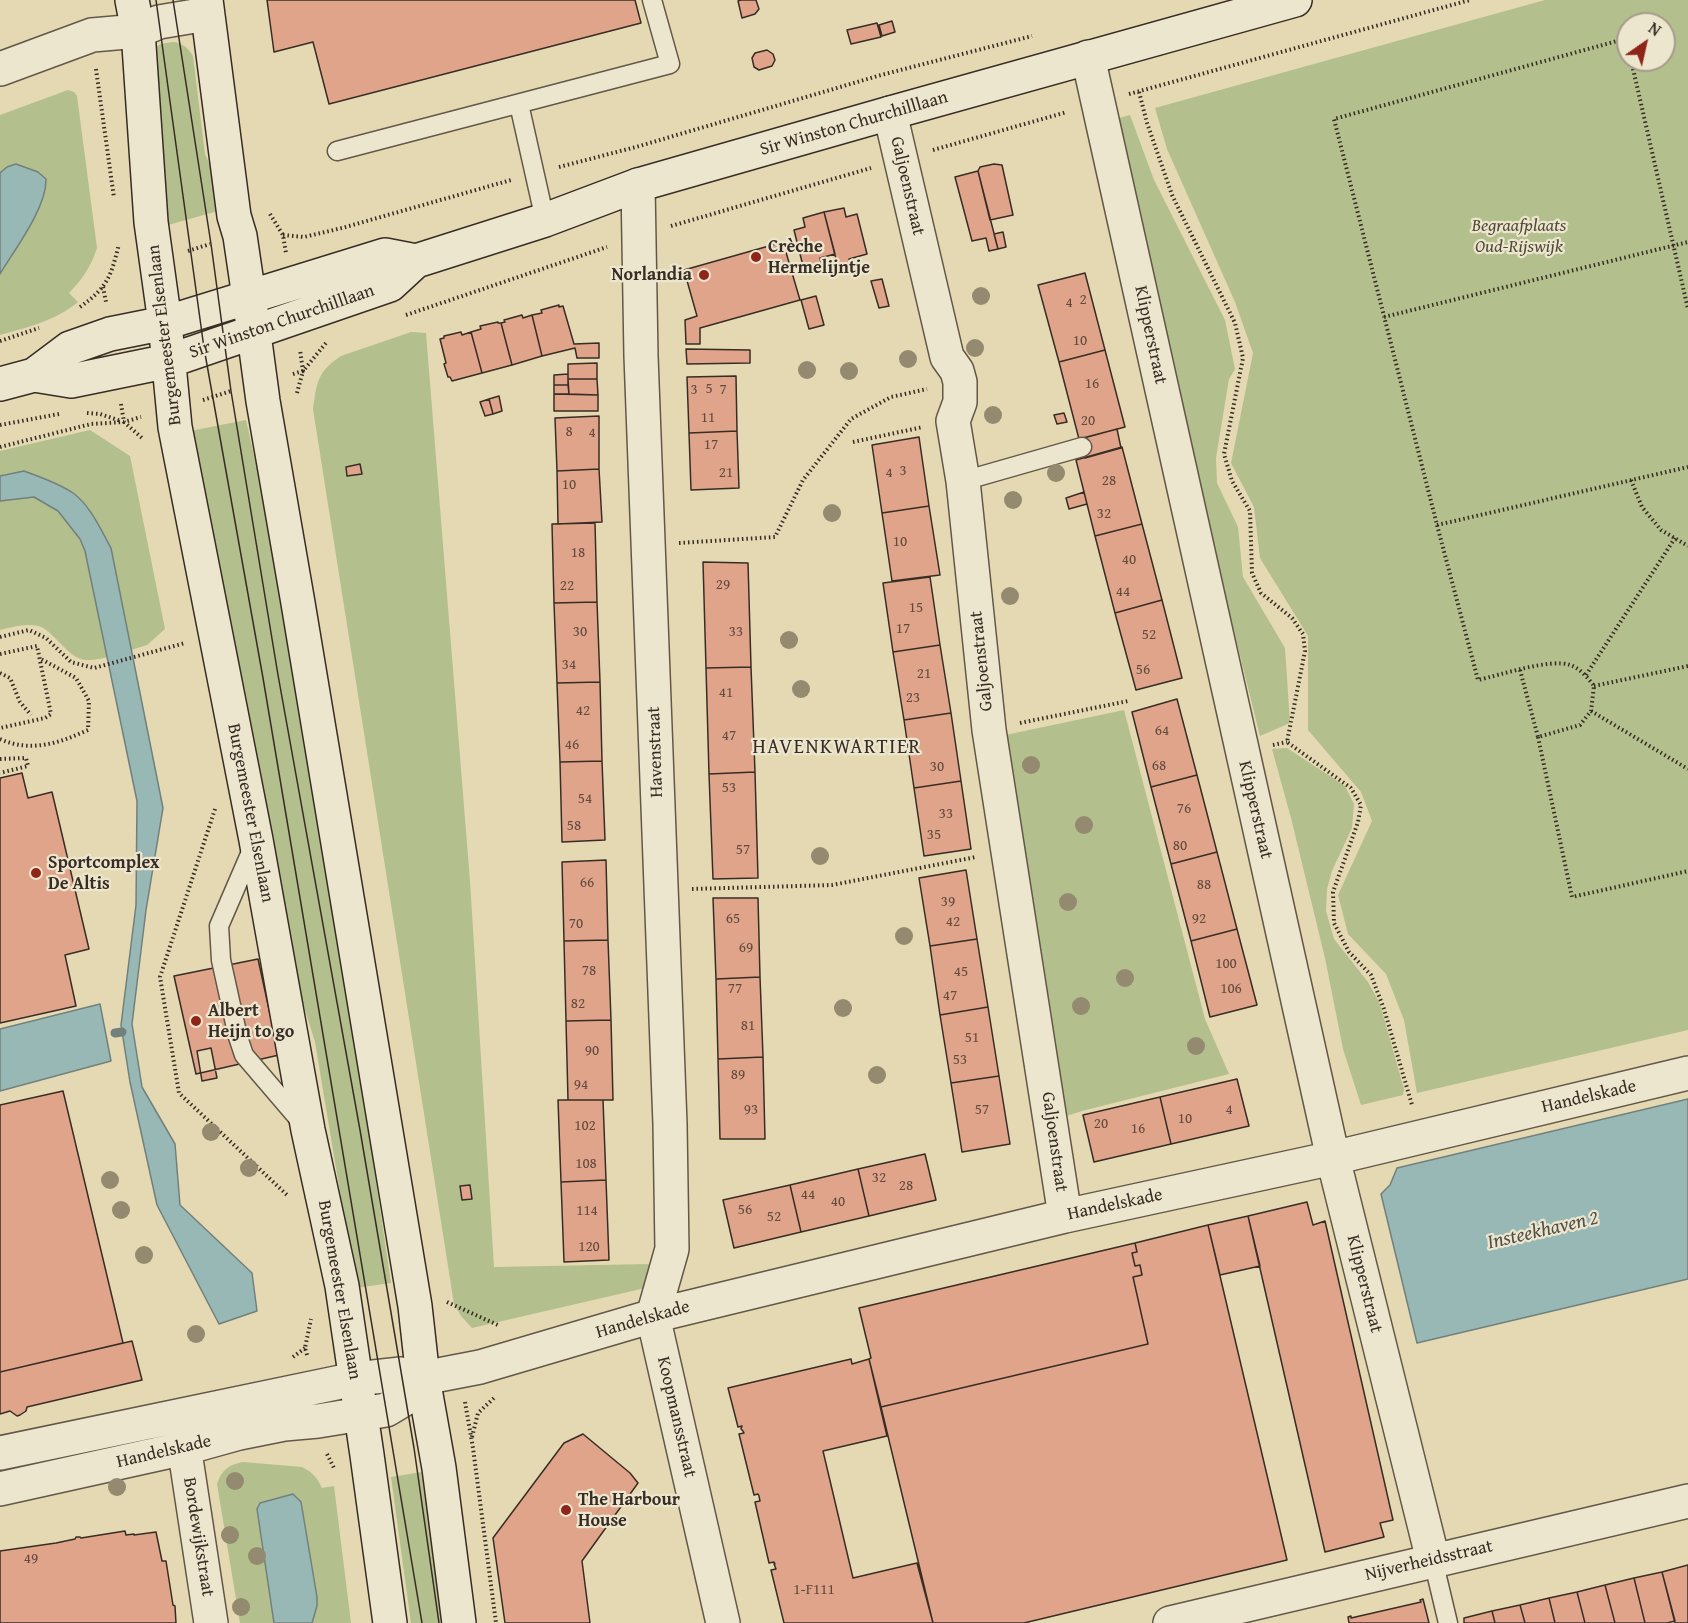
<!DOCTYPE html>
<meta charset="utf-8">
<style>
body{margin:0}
#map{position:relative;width:1688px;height:1623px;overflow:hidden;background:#e4d9b3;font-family:"Gentium Book Plus",serif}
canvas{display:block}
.north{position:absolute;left:1616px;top:12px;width:60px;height:60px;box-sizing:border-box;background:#ede6ce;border:2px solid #a59c8a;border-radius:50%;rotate:34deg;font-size:16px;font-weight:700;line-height:24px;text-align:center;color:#382d25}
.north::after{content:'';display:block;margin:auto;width:21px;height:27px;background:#8f2418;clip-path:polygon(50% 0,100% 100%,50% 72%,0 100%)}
</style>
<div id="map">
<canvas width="1688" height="1623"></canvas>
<div class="north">N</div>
</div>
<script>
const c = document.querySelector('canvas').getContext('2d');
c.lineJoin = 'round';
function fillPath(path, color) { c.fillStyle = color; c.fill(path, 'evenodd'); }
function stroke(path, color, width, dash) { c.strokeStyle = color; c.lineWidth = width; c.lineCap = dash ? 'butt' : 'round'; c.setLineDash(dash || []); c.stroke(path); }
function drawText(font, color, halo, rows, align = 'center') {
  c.font = font + ' "Gentium Book Plus",serif'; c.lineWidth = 4.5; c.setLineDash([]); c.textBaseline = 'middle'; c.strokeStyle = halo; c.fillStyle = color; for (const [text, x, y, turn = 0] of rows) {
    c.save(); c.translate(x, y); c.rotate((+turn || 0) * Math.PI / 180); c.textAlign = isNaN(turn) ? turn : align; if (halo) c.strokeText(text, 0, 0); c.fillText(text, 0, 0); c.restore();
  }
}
const green = new Path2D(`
 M1545,0H1688V1030L1417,1093L1404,1020L1386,974L1348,934L1338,895L1372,821L1361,792L1308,730V636L1260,558L1254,507L1231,463L1253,353L1235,302L1167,149L1155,108ZM1628,24H1664V60H1628Z
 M174,42C184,44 188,48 193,56L205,154L222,193L225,209L168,225L147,62C155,45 156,44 174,42Z
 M68,90L74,92L77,96L97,248C91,266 83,279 69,293L78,302C55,321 28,327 0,335V274L37,213L46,179C32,167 15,159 0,173V115Z
 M1130,115L1154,180L1225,320L1235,369L1229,379L1216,458L1217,483L1238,527L1243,577L1285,648L1290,723L1260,736L1192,462L1116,119Z
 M411,332L426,333L470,881L494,1267L651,1264L654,1286L472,1328L461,1316L454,1304L313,409C317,382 317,372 341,356Z
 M246,420L283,583L359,1066L391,1283L356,1288L315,1042L280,930L185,432Z
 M90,430L130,456L165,629L147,645L131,650L111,548L24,471L0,476V451Z
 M34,497L58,511L80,539L85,551L108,657C78,665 74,657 54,637C49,632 45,628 38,626C25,623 12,627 0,630V501Z
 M1124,710L1205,1019L1229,1074L1082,1111L1057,1119L996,737Z
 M1287,748L1345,786L1354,804L1352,828L1332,871L1327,889L1326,911L1334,939L1368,982L1380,1004L1404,1089L1403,1095L1361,1105L1343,1049L1325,958L1291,818L1272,749Z
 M243,1462L302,1467C312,1472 317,1477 322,1488L334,1486L351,1623H312L317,1606V1597L301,1502L293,1494L260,1503L257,1509L274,1623H240L217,1484C222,1470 228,1465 243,1462Z
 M422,1472L441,1593L447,1623H411L391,1477Z`);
const water = new Path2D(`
 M16,164L38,172L46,179C47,207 15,249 0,274V173L7,167Z
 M24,471C40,477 58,483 73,493C90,505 101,530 111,548L163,808L146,910L132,1024L142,1087L175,1144L180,1205L252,1273L257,1311L219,1324L157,1205L130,1082L121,1025L136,905L137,801L85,551L80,539L58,511L34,497L0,501V476Z
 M100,1004L111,1061L0,1091V1029Z
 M1688,1099V1279L1417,1343L1381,1194L1390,1185L1397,1168Z
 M293,1494L301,1502L317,1597V1606L312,1623H274L257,1509L260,1503Z`);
const stream = new Path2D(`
 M115,1033L122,1032`);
const building = new Path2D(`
 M267,0H635L641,23L329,104L313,42L274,52Z
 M741,0H756L759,9L755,14L742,18L738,1Z
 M892,21L895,32L882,36L879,25Z
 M877,23L881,37L851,44L847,30Z
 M767,50L773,54L775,60L772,66L759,70L754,67L752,58L755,53Z
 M994,164L1002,165L1013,215L990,220L978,171L980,167Z
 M978,171L998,249L989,251L986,238L972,241L955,177Z
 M844,208L846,217L857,214L867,254L849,259L851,263L838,267L824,212Z
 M824,212L835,254L820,258L823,270L805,274L794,230L805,227L803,218Z
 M1003,232L1006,247L998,249L994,234Z
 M783,242L800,300L700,328V344H686L685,320L697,316L684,270Z
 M1085,273L1105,350L1059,362L1038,285Z
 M882,279L889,306L879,308L871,281Z
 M816,296L824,325L809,329L801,300Z
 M559,305V307L563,306L574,344L599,343V358H577L575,348L542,356L532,315L542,313L541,310Z
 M522,315L523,318L532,315L542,356L512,365L501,323L505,322L504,320Z
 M498,322V323H501L512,365L482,373L471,332L481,329L480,326Z
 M461,332L462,335L471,332L482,373L452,381L450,377H448L444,364L446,363L440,339L444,338V336Z
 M686,349L750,350V363L687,364Z
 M1105,350L1125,427L1079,439L1059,362Z
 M597,363V379H568V364Z
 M568,374V385H554V375Z
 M736,376L737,431L689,433L687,377Z
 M568,379H597L598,395L569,394Z
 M554,385H568L569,394H554Z
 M554,394L598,395V411H554Z
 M499,396L502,411L493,414L489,399Z
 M489,399L493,414L485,416L480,402Z
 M1064,413L1067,422L1057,424L1054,415Z
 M599,416V469L557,471L555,418Z
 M1117,429L1121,448L1085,458L1080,439Z
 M737,431L739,488L691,490L689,433Z
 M919,437L929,506L882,513L872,445Z
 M1122,447L1142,524L1095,536L1076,460Z
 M360,464L362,474L347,476L346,467Z
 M599,469L602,522L558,524L557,471Z
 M1084,492L1087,504L1069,509L1066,498Z
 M929,506L940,575L892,581L882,513Z
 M595,523L597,602L554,603L552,524Z
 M1142,524L1162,600L1115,613L1095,536Z
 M703,562L748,563L751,667L706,668Z
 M930,577L940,645L893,652L883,583Z
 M1162,600L1182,678L1136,690L1115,613Z
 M597,602L600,682L557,683L554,603Z
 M940,645L951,713L904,720L893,652Z
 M751,667L755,772L709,774L706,668Z
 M600,682L602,761L560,762L557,683Z
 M1177,699L1197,775L1151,787L1132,712Z
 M951,713L961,781L914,788L904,720Z
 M602,761L605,840L562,842L560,762Z
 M755,772L758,878L713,879L709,774Z
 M22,773L28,798L52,792L89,949L65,955L76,1006L0,1023V778Z
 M1197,775L1217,852L1171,864L1151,787Z
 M961,781L971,849L924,856L914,788Z
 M1217,852L1237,929L1191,941L1171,864Z
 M606,860L608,940L564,941L562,862Z
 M966,870L977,939L930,946L919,878Z
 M713,898H758L760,977L716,979Z
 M1237,929L1257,1005L1210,1017L1191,941Z
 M977,939L988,1007L940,1015L930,946Z
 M608,940L611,1020L566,1021L564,941Z
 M258,959L279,1055L196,1074L174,976Z
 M760,977L763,1057L718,1059L716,979Z
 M988,1007L999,1076L951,1083L940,1015Z
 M611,1020L613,1100H568L566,1021Z
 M211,1048L217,1078L202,1081L197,1051Z
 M763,1057L765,1139H720L718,1059Z
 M999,1076L1010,1144L962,1152L951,1083Z
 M1237,1079L1249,1126L1171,1144L1160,1097Z
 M63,1091L123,1343L0,1372V1105Z
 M1160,1097L1171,1144L1094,1162L1083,1115Z
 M558,1100H603L606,1180L561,1182Z
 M925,1154L936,1200L869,1216L858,1169Z
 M858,1169L869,1216L801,1232L790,1185Z
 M606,1180L609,1260L564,1262L561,1182Z
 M470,1185L472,1199L462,1200L460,1186Z
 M790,1185L801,1232L734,1248L723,1200Z
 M1307,1202L1313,1225L1325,1221L1393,1520L1380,1523L1384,1537L1325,1552L1248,1216Z
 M1248,1216L1260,1266L1220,1275L1208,1225Z
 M1208,1225L1287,1560L1024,1623H933L881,1407L1148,1344L1133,1277L1142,1275L1140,1265L1135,1266L1132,1253L1137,1252L1135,1243Z
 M1135,1243L1137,1252L1132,1253L1135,1266L1140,1265L1142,1275L1133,1277L1148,1344L881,1407L869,1359L871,1358L859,1308Z
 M132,1341L142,1380L27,1407L26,1411L20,1415L17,1416L10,1411L0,1414V1372Z
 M851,1359L852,1364L869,1359L887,1436L823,1451L853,1578L917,1563L933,1623H784L771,1570L776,1569L774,1564H775L774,1562L769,1563L755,1502L760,1501L759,1496L758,1494L754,1495L739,1434L744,1433L743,1431L741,1429L742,1426L738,1427L728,1388Z
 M583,1434L630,1473L638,1483L582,1561L590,1623H505L493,1538L564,1443Z
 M125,1531L126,1535L134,1534V1535L156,1532L162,1561H166L173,1605L175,1606L176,1623H0V1551L56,1543L75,1539L76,1537H80L81,1538Z
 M1688,1565V1623H1675L1662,1572Z
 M1662,1572L1675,1621L1667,1623H1645L1634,1578Z
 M1634,1578L1645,1623H1615L1605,1585Z
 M1605,1585L1615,1623H1585L1577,1592Z
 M1577,1592L1585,1623H1555L1549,1598Z
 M1549,1598L1555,1623H1525L1520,1605Z
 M1423,1599L1429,1623H1349L1348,1617L1351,1616V1618L1421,1602L1420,1600Z
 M1520,1605L1525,1623H1495L1492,1611Z
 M1492,1611L1495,1623H1464V1618Z`);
const path = new Path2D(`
 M1631,60L1688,309
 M96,69L114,198
 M1139,92L1147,123L1172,195L1235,323L1243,358L1224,454L1232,481L1250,511L1252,573L1261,593L1292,618L1303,634L1305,651L1287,742L1351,788L1361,805L1358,822L1333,892L1334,923L1349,952L1371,975L1384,1009L1412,1105
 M1129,94L1470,0
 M933,150L1067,112
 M559,167L636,147L881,75L1032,36
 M270,214L283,235L286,253
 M671,226L871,168
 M283,235L304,237L342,228L511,180
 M188,251L210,244
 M103,287L106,302
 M80,307C108,287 111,276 119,244
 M406,315L607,247
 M1384,317L1688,242
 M0,341L39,328
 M293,374L303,371L326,343
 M297,393L303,371L300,350
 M203,400L231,391
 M121,404L124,422L143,439
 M87,413L100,414L121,421
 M0,425L59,414
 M853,442L923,427
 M0,447L91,424L124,422L141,417
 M1631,480L1642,507L1661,530L1688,546
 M1437,525L1688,467
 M679,543L775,537L803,480L851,419L891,397L927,389
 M0,637L29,630L46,638L71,662L94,668L185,643
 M0,654L37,646L51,714L45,718L0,728
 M1520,670L1538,737L1580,725L1591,711L1594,686C1588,678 1580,668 1570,665C1551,658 1500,675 1478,680L1437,525L1334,119L1628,38
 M0,673L10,678L20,702L31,715
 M1586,675L1675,538
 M1594,686L1688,666
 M1591,711L1688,769
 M1020,723L1128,701
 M1538,737L1572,897L1688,871
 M0,739C31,753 59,743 88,730L89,701L76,678L39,658
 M1273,745L1287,742
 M0,759L26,758L28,766L0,773
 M215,809L160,977L179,1093L287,1195
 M692,889L832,885L976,857
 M447,1302L500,1326
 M307,1355L305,1348L311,1319
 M293,1357L305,1348
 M465,1402L473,1448L496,1623
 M472,1437L478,1413L494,1398
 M327,1454L334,1468`);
const lane = new Path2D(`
 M519,104L545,220
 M337,151L670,64L652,0
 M963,481L1082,447
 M254,845L219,926L221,960L238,1037L244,1055L303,1124
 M1433,1560L1448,1623`);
const street = new Path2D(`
 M1088,57L1333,1158L1433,1560
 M0,69L92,35L138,31L159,22L207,14
 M890,113L947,357L957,371L960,382V402L953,421L963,481L989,730L1065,1216
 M638,185L641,356L670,1124L672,1249L653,1316L723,1623
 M181,1426L211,1623
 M0,1453L355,1379L401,1374L423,1378L480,1367L653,1316L1065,1216L1333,1158L1688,1073
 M0,1489L185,1448L239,1433L284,1424L318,1421L386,1410L406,1398L423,1378
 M1170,1623L1688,1501`);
const secondary = new Path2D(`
 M132,0L138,31L151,222L165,323L175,427L256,840L308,1130L342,1286L367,1455L390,1623
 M206,0L234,216L240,236L249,297L263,401L298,603L415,1306L423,1378L439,1468L459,1623
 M34,375L71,381L169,361L390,285L416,261L545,220L638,185L890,113L1295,0
 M0,384L34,375L70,348L110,334L165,323L385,255L416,261`);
const tram = new Path2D(`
 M156,0L204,348L263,678L422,1623
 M173,0L211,244L231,391L278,675L360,1130L414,1448L439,1623`);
const trees = [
 [981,296],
 [975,348],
 [908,359],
 [807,370],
 [849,371],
 [993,415],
 [1056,473],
 [1013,500],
 [832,513],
 [1010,596],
 [789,640],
 [801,689],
 [1031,765],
 [1084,825],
 [820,856],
 [1068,902],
 [904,936],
 [1125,978],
 [1081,1006],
 [843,1008],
 [1196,1046],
 [877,1075],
 [211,1132],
 [249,1168],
 [110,1180],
 [121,1210],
 [144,1255],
 [196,1334],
 [235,1481],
 [117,1487],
 [230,1535],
 [257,1556],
 [241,1607]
];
const markers = [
 [756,257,6,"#8f2418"],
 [704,275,6,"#8f2418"],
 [36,873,6,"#8f2418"],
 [196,1021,6,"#8f2418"],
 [566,1510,6,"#8f2418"]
];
const numberNames = [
 ["2",1083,300],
 ["4",1069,303],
 ["10",1080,341],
 ["16",1092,384],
 ["5",709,389],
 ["3",694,390],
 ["7",723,390],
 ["11",708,418],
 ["20",1088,421],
 ["8",569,432],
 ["4",592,433],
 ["17",711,445],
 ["3",903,471],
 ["21",726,473],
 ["4",889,473],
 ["28",1109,481],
 ["10",569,485],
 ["32",1104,514],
 ["10",900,542],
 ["18",578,553],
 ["40",1129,560],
 ["29",723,585],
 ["22",567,586],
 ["44",1123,592],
 ["15",916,608],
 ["17",903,629],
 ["30",580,632],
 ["33",736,632],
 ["52",1149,635],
 ["34",569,665],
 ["56",1143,670],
 ["21",924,674],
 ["41",726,693],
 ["23",913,698],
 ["42",583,711],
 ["64",1162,731],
 ["47",729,736],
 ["46",572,745],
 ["68",1159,766],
 ["30",937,767],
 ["53",729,788],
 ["54",585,799],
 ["76",1184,809],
 ["33",946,814],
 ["58",574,826],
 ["35",934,835],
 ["80",1180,846],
 ["57",743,850],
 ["66",587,883],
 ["88",1204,885],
 ["39",948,902],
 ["65",733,919],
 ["92",1199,919],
 ["42",953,922],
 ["70",576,924],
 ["69",746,948],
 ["100",1226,964],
 ["78",589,971],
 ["45",961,972],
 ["77",735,989],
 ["106",1231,989],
 ["47",950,996],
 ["82",578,1004],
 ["81",748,1026],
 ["51",972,1038],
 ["90",592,1051],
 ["53",960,1060],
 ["89",738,1075],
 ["94",581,1085],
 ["93",751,1110],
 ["57",982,1110],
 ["4",1229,1110],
 ["10",1185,1119],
 ["20",1101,1124],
 ["102",585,1126],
 ["16",1138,1129],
 ["108",586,1164],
 ["32",879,1178],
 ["28",906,1186],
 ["44",808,1195],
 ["40",838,1202],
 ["56",745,1210],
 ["114",587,1211],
 ["52",774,1217],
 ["120",589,1247],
 ["49",31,1559],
 ["1-F111",814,1590]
];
const streetNames = [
 ["Sir Winston Churchilllaan",854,124,-16],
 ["Galjoenstraat",907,186,77],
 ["Sir Winston Churchilllaan",282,322,-19],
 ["Burgemeester Elsenlaan",165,335,-97],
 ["Klipperstraat",1150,335,78],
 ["Galjoenstraat",982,661,-96],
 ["Havenstraat",656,752,-92],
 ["Klipperstraat",1255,810,77],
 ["Burgemeester Elsenlaan",250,813,79],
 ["Handelskade",1589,1097,-13],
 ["Galjoenstraat",1054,1142,82],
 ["Handelskade",1115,1205,-12],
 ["Klipperstraat",1364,1284,76],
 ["Burgemeester Elsenlaan",339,1290,80],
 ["Handelskade",643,1320,-16],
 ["Koopmansstraat",676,1417,77],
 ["Handelskade",164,1452,-13],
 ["Bordewijkstraat",198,1537,81],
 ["Nijverheidsstraat",1429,1561,-13]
];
const parkNames = [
 ["Begraafplaats",1519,226],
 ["Oud-Rijswijk",1519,247]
];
const poiNames = [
 ["Crèche",768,247],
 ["Hermelijntje",768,268],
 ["Norlandia",692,275,"right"],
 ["Sportcomplex",48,863],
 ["De Altis",48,884],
 ["Albert",208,1011],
 ["Heijn to go",208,1032],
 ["The Harbour",578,1500],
 ["House",578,1521]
];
const neighbourhoodNames = [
 ["HAVENKWARTIER",837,748]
];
const waterNames = [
 ["Insteekhaven 2",1543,1231,-13]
];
fillPath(green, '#b3bf8d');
fillPath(water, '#98b8b6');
stroke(water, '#72807c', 1.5);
stroke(stream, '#72807c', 9);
fillPath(building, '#e0a48b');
stroke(building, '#382d25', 1.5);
stroke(lane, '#635848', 21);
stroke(street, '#635848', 36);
stroke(secondary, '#382d25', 36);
stroke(path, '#382d25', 4, [1.5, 3]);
stroke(lane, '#ede6ce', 18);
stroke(street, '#ede6ce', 33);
stroke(secondary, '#ede6ce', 33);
stroke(tram, '#382d25', 1.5);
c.fillStyle = '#938a70';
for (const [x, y] of trees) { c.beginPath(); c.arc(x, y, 9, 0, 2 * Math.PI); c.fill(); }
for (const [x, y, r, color] of markers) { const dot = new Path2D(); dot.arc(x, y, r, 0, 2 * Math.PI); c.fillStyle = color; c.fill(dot); stroke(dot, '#ede6ce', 2); }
drawText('15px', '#624b3e', null, numberNames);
drawText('18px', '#382d25', '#ede6ce', streetNames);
drawText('italic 18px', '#514a3a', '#ede6ce', parkNames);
drawText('bold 18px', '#382d25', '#ede6ce', poiNames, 'left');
c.letterSpacing = '1.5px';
drawText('20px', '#382d25', '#ede6ce', neighbourhoodNames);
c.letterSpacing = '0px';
drawText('italic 20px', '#505049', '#ede6ce', waterNames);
</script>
